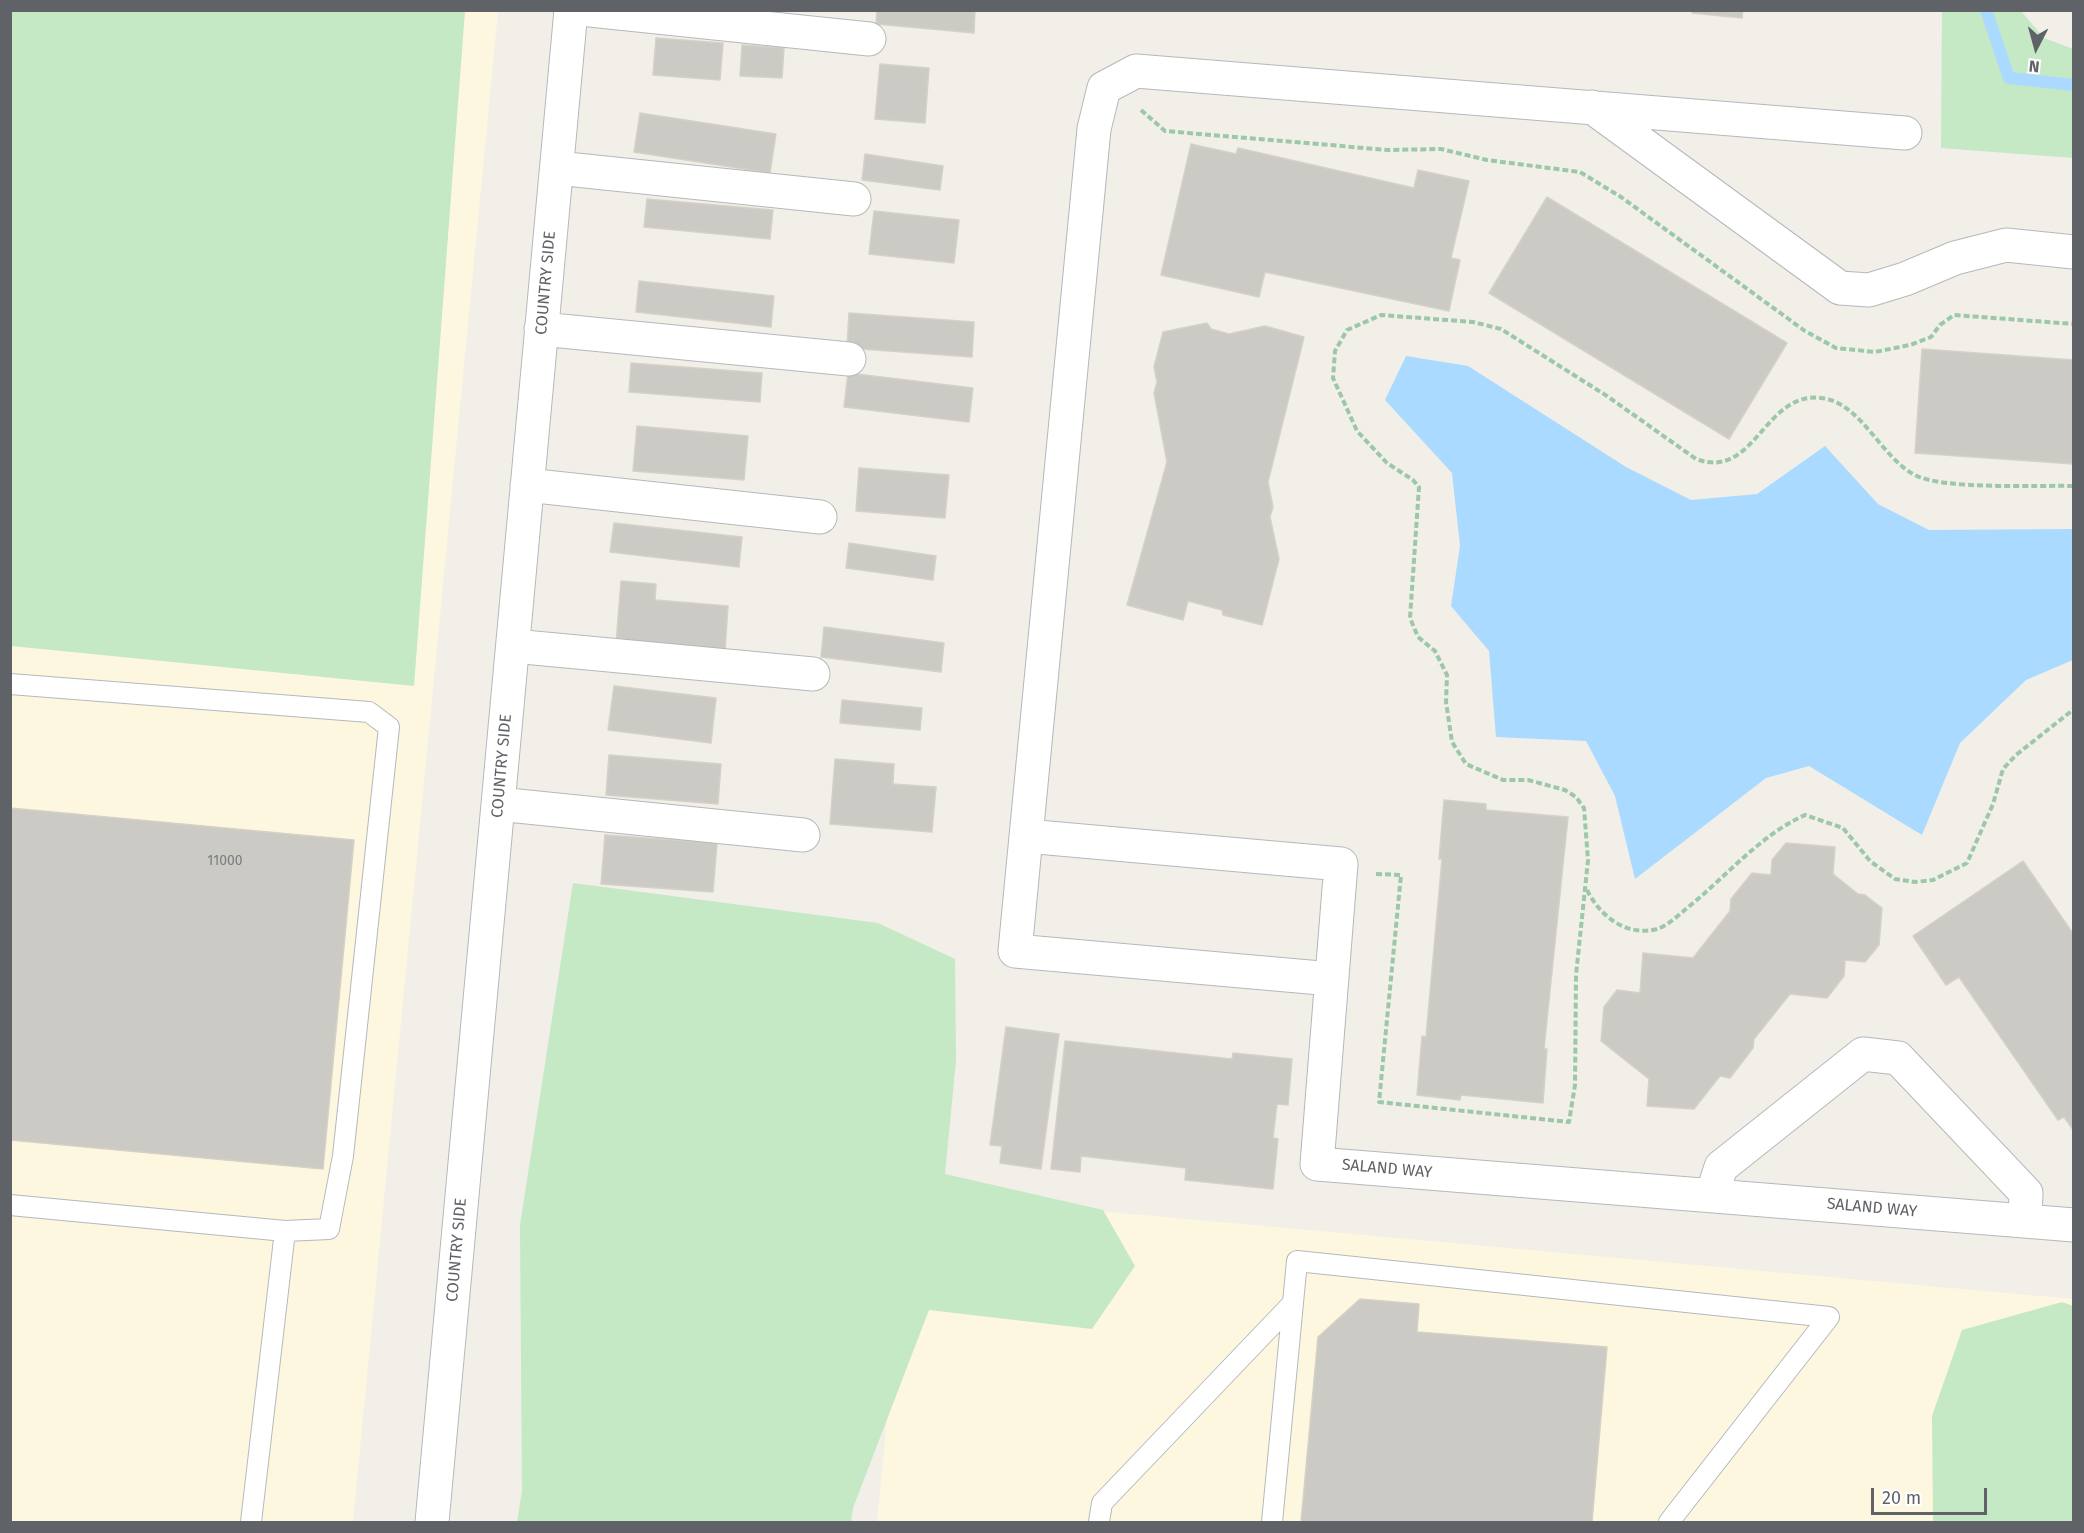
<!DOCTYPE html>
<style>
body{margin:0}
#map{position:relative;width:2084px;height:1533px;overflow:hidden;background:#f1efe8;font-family:"Fira Sans",sans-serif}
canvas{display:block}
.frame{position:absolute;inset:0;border:12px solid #5f6368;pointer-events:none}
.north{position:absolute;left:2006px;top:18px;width:60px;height:60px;-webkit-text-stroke:4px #fff;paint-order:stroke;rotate:186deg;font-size:16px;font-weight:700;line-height:24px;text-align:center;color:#5f6368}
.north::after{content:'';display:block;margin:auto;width:21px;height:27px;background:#5f6368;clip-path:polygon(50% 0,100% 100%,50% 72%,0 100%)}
.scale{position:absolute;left:1871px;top:1488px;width:116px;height:27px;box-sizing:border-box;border:3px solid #5f6368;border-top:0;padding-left:8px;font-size:18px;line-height:21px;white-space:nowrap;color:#5f6368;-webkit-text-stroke:4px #fff;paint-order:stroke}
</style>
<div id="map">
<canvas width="2084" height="1533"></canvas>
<div class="frame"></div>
<div class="north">N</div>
<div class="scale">20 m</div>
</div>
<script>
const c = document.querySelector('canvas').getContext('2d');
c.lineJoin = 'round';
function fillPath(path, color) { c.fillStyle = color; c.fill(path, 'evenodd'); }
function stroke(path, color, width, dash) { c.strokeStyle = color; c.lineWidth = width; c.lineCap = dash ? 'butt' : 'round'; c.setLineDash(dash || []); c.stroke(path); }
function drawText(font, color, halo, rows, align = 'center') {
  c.font = font + ' "Fira Sans",sans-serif'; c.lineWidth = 6; c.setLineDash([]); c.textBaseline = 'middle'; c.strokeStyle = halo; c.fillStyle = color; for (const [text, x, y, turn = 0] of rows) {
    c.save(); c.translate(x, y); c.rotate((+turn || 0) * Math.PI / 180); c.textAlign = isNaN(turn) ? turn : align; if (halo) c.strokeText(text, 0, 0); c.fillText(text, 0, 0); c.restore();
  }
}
const commercial = new Path2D(`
 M10,11H498L353,1522H11Z
 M909,1194L2073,1299V1522H877Z`);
const green = new Path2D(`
 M10,11H465L414,686L11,646Z
 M1942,11H2021L2044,38L2073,49V158L1941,148Z
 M573,883L878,923L955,959L956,1060L945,1174L1103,1210L1135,1266L1092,1329L929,1310L853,1508L851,1522H517L522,1491L520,1225Z
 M2062,1302L2073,1306V1522H1933L1932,1416L1962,1330Z`);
const water = new Path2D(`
 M1406,356L1468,366L1626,467L1691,500L1757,494L1825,446L1878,504L1929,530L2073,529V660L2026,680L1960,743L1922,835L1809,766L1766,778L1635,879L1615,796L1586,741L1496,737L1489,651L1451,606L1460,546L1452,473L1385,400Z`);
const stream = new Path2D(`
 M1986,10L2009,78L2074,85`);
const building = new Path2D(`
 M877,10H975L974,33L876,24Z
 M1693,10H1743L1742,18L1692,13Z
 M656,38L723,43L720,80L653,75Z
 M742,45L784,48L782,78L740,76Z
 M880,64L929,68L925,123L875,119Z
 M640,113L776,134L770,173L634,152Z
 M1191,144L1236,154L1238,148L1414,188L1418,170L1469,181L1451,258L1460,260L1449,311L1265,272L1259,297L1161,275Z
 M865,154L943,166L940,190L862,180Z
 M1547,197L1787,343L1729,439L1489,293Z
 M647,199L773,210L770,239L644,227Z
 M874,211L959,220L954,263L869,254Z
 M639,281L774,296L771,327L636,312Z
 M849,313L974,322L972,357L847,348Z
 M1207,323L1211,329L1229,334L1265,326L1304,337L1268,482L1273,507L1270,517L1279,559L1262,625L1223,615L1222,610L1188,601L1183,620L1127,605L1167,462L1154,393L1157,382L1154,367L1163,332Z
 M1922,349L2074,360V464L1915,453Z
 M631,363L762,373L760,402L629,392Z
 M848,373L973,388L969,422L844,407Z
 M637,426L748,436L744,480L633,471Z
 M859,468L949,475L945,518L856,511Z
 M614,523L742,537L739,567L610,552Z
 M849,543L936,556L933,580L846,568Z
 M621,581L656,584L655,600L728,606L725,651L616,644Z
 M824,627L944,643L941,672L821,657Z
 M614,686L716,698L711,743L608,730Z
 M842,700L922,708L920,730L840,723Z
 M609,755L721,764L718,804L606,795Z
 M835,759L894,764L893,784L936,787L932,832L830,824Z
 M1444,800L1486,804V810L1568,817L1544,1049H1547L1543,1103L1461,1095L1460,1100L1417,1095L1422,1036L1426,1037L1442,859H1439Z
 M10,808L354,840L323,1169L10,1140Z
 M605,835L717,843L713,892L601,884Z
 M1786,843L1835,847L1833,874L1858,894L1865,895L1882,908L1879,945L1865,962L1845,960L1844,976L1827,998L1790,994L1754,1039L1753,1048L1730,1078L1720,1076L1694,1109L1647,1106L1649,1079L1601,1041L1604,1007L1617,990L1640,993L1643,953L1693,958L1730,911L1731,899L1752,873L1771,875L1772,860Z
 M2023,861L2074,935V1131L2064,1117L2058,1120L1959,977L1946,985L1913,936Z
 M1006,1027L1059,1034L1041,1169L1000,1163L1002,1146L990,1145Z
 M1065,1041L1232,1059L1233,1053L1292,1059L1288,1105L1277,1104L1273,1138L1278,1139L1273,1189L1185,1180L1186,1168L1081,1156L1080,1172L1051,1169Z
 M1360,1299L1419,1304L1417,1332L1607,1347L1592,1522H1301L1318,1337Z`);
const path = new Path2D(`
 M1141,110L1165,131L1388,150L1441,149L1487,160L1580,172L1621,197L1805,331L1836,348L1875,352L1910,345L1931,337L1940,325L1954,315L2074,324
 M1376,874L1401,875L1379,1102L1569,1122L1575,1085L1576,975L1588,860L1584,808L1576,797L1565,790L1528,780H1503L1466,764L1452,742L1446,702L1447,675L1435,651L1418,637L1410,618L1419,487L1413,480L1387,463L1357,431L1333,378L1335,351L1347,330L1381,315L1473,322L1501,329L1607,396L1696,459C1755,481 1764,391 1821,398C1861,402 1881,458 1915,475C1943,490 2037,485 2074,486
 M1587,890C1600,916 1626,937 1657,929C1667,926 1679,915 1687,908C1726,877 1760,835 1805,815L1843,828L1870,861L1895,879L1915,882L1933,880L1967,863L1993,804L2003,769L2016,755L2074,709`);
const service = new Path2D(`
 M10,684L369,712L389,727L343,1156L329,1229L285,1231L10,1205
 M251,1522L285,1231
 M1099,1522L1102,1503L1292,1304
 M1272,1522L1297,1261L1829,1317L1669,1522`);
const minor = new Path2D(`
 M590,10L869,39
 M1592,107L1840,288L1869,290L1905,279L1955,258L2006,245L2074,252
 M557,168L854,199
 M541,329L849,359
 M527,485L820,517
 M513,646L813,674
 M498,804L803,835
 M1026,836L1341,864L1317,1164L2074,1225
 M1332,979L1015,951L1094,129L1104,88L1136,71L1905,133
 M1712,1195L1721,1167L1863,1054L1898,1058L2026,1193L2025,1221
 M432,1522L571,10`);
const numberNames = [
 ["11000",225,861]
];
const streetNames = [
 ["COUNTRY SIDE",546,283,-85],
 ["COUNTRY SIDE",502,766,-85],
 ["SALAND WAY",1387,1169,5],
 ["SALAND WAY",1872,1208,5],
 ["COUNTRY SIDE",457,1250,-85]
];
fillPath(commercial, '#fef7e0');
fillPath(green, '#c5e8c5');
fillPath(water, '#aadaff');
stroke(stream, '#aadaff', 12);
fillPath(building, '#cccac5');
stroke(building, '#d6d1c6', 1.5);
stroke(service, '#b5b8bc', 22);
stroke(minor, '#b5b8bc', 35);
stroke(path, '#9cc7a9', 4, [6, 3]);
stroke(service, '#fff', 20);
stroke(minor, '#fff', 33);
drawText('14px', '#7a7d7f', null, numberNames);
drawText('16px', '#5f6368', '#fff', streetNames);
</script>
